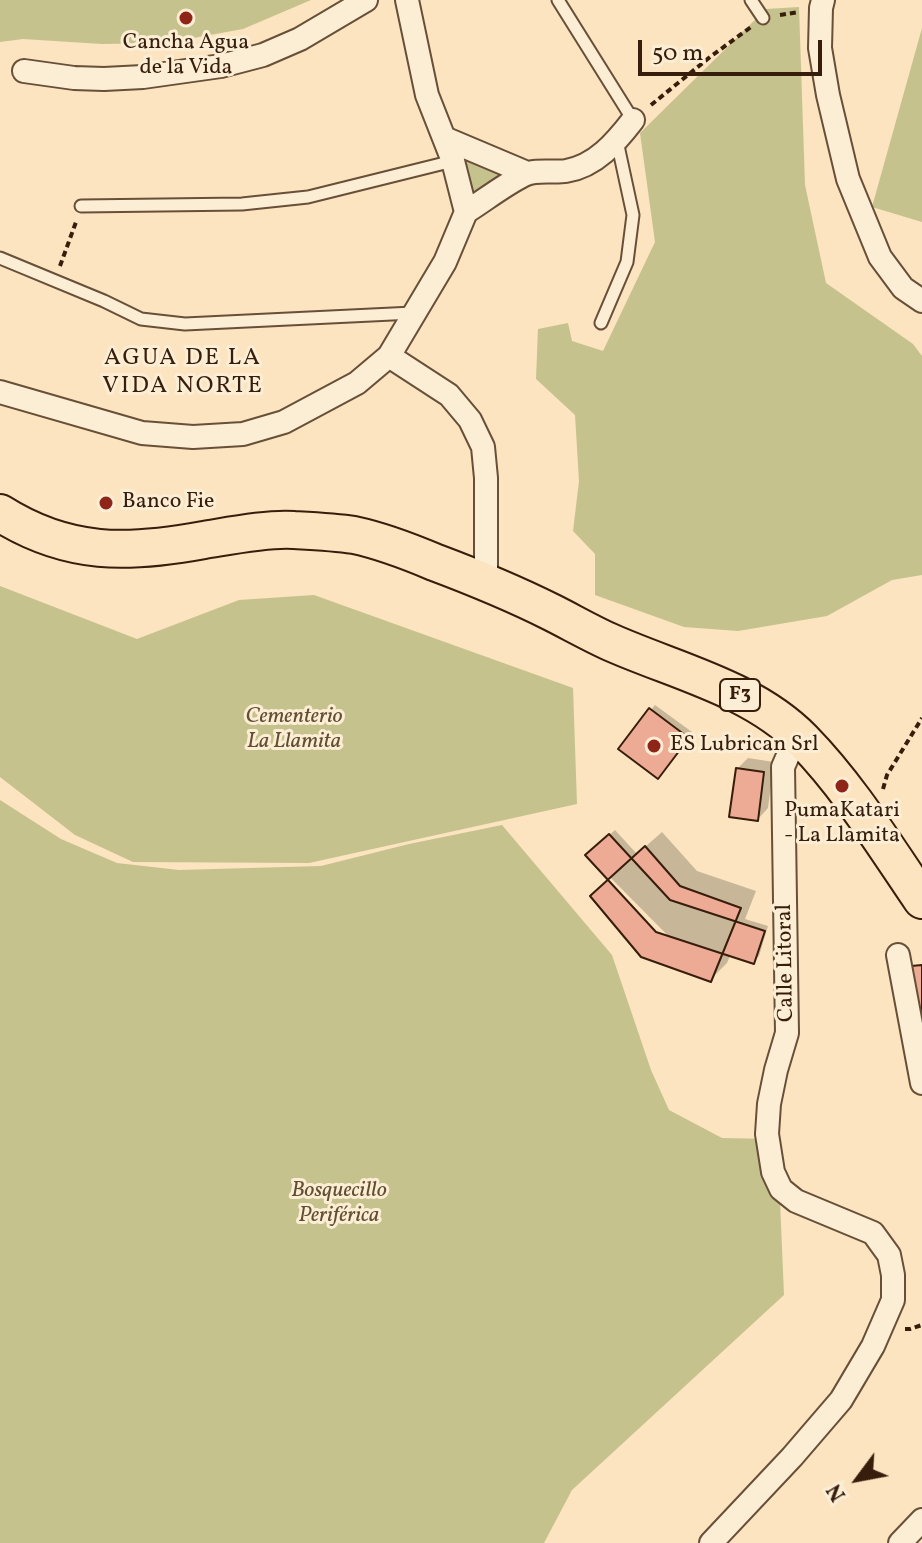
<!DOCTYPE html>
<html>
<head>
<meta charset="utf-8">
<style>
  body { margin:0 }
  #map { position:relative; width:922px; height:1543px; overflow:hidden; background:#fbe4bf; font-family:Vollkorn,serif }
  canvas { display:block }
  .north { position:absolute; left:818px; top:1439px; width:80px; height:80px; -webkit-text-stroke:6px #fcedd5; paint-order:stroke; rotate:238deg; font-size:22px; font-weight:700; line-height:32px; text-align:center; color:#371d0b }
  .north::after { content:''; display:block; margin:auto; width:28px; height:36px; background:#371d0b; clip-path:polygon(50% 0,100% 100%,50% 72%,0 100%) }
  .scale { position:absolute; left:638px; top:40px; width:184px; height:36px; box-sizing:border-box; border:4px solid #371d0b; border-top:0; padding-left:10px; font-size:24px; line-height:28px; white-space:nowrap; color:#371d0b; -webkit-text-stroke:6px #fcedd5; paint-order:stroke }
</style>
</head>
<body>
<div id="map">
<canvas width="922" height="1543"></canvas>
<div class="north">N</div>
<div class="scale">50 m</div>
</div>
<script>
const ctx = document.querySelector('canvas').getContext('2d');
ctx.lineJoin = 'round';
function paint(path, color) {
  ctx.fillStyle = color;
  ctx.fill(path, 'evenodd');
}
function strokePath(path, color, width, dash) {
  ctx.strokeStyle = color;
  ctx.lineWidth = width;
  ctx.lineCap = dash ? 'butt' : 'round';
  ctx.setLineDash(dash || []);
  ctx.stroke(path);
}
function write(font, color, halo, rows, align = 'center') {
  ctx.font = font + ' Vollkorn,serif';
  ctx.lineWidth = 6;
  ctx.setLineDash([]);
  ctx.textBaseline = 'middle';
  ctx.strokeStyle = halo;
  ctx.fillStyle = color;
  for (const [text, x, y, turn = 0] of rows) {
    ctx.save();
    ctx.translate(x, y);
    ctx.rotate((+turn || 0) * Math.PI / 180);
    ctx.textAlign = isNaN(turn) ? turn : align;
    if (halo) ctx.strokeText(text, 0, 0);
    ctx.fillText(text, 0, 0);
    ctx.restore();
  }
}
const green = new Path2D(`
  M0 0H311L243 29 166 43 102 44 23 39 0 42Z
  M799 7 805 185 826 283 913 344 922 356V575L892 580 827 616 738 631 684 627 595 595V554L573 531 579 481 575 415 536 379 538 329 568 323 572 341 603 351 655 242 640 133 766 9Z
  M922 28V222L872 207Z
  M466 160 505 173 472 195Z
  M0 586 137 639 239 600 314 595 573 688 577 804 309 863 133 862 75 835 0 777Z
  M0 800 61 839 117 863 179 870 321 866 409 844 502 825 612 955 651 1070 669 1110 722 1138 770 1139 780 1201 784 1295 572 1490 544 1543H0Z`);
const shadow = new Path2D(`
  M655 705 692 732 663 772 621 748Z
  M748 758 774 762 768 808 758 819 737 769Z
  M615 830 637 854 662 832 697 871 756 891 745 919 768 926 759 956 754 961 731 954 727 963 711 979 588 855Z`);
const building = new Path2D(`
  M649 708 689 738 658 779 618 749Z
  M736 768 764 772 758 821 729 817Z
  M609 834 670 900 765 931 754 964 656 932 585 855Z
  M645 846 680 886 741 908 711 982 641 957 590 896Z
  M922 965V1046L911 966Z`);
const path = new Path2D(`
  M780 15 799 12
  M651 105 710 57 751 27
  M60 266 76 222
  M883 789 887 775 922 718
  M905 1329H910L922 1325`);
const service = new Path2D(`
  M558 0 633 120
  M751 0 763 18
  M81 206 242 204 308 197 453 161
  M0 258 104 301 141 319 185 324 413 313
  M601 323 627 262 633 215 617 141`);
const minor = new Path2D(`
  M823 0 821 8 820 48 828 95 848 179 880 257 903 288 922 301
  M24 71 74 78 104 79 143 77 221 66 263 55 300 39 366 0
  M444 138 527 173
  M466 212C485 200 504 185 524 175 536 169 553 173 566 171 596 166 616 142 633 120
  M389 356 449 395 470 420 483 447 486 478V582
  M0 392 142 433 193 437 243 434 284 422 357 383 389 356 445 262 466 212 453 161 427 95 407 0
  M898 955 922 1083
  M711 1543 792 1457 841 1400 873 1346 893 1300V1275L889 1255 873 1233 796 1201 781 1189 773 1172 767 1134 769 1104 776 1070 787 1033 783 767 790 751 803 739
  M900 1543 922 1520`);
const trunk = new Path2D(`
  M0 513C68 556 128 554 204 540 229 536 269 528 294 530 313 531 335 532 354 535 382 541 408 551 434 562 474 577 513 593 551 612 571 622 590 633 610 642 675 671 752 688 803 740 849 787 885 846 922 900`);
const markers = [
  [186,18,8,"#8f2418"],
  [106,503,8,"#8f2418"],
  [654,746,8,"#8f2418"],
  [842,786,8,"#8f2418"]
];
const shields = [
  [740,695,40]
];
const shieldNames = [
  ["F3",740,695]
];
const poiNames = [
  ["Cancha Agua",186,44],
  ["de la Vida",186,69],
  ["Banco Fie",122,503,"left"],
  ["ES Lubrican Srl",670,746,"left"],
  ["PumaKatari",842,812],
  ["- La Llamita",842,837]
];
const parkNames = [
  ["Cementerio",294,718],
  ["La Llamita",294,743],
  ["Bosquecillo",339,1192],
  ["Periférica",339,1217]
];
const streetNames = [
  ["Calle Litoral",787,963,-91]
];
const neighbourhoodNames = [
  ["AGUA DE LA",183,360],
  ["VIDA NORTE",183,388]
];
paint(green, '#c6c28d');
paint(shadow, '#0003');
paint(building, '#edaa94');
strokePath(building, '#371d0b', 2);
strokePath(service, '#684f38', 15);
strokePath(minor, '#684f38', 26);
strokePath(trunk, '#371d0b', 40);
strokePath(path, '#371d0b', 4, [6, 4]);
strokePath(service, '#fcedd5', 11);
strokePath(minor, '#fcedd5', 22);
strokePath(trunk, '#fbe4bf', 36);
for (const [x, y, r, color] of markers) {
  const dot = new Path2D();
  dot.arc(x, y, r, 0, 2 * Math.PI);
  ctx.fillStyle = color;
  ctx.fill(dot);
  strokePath(dot, '#fcedd5', 3);
}
for (const [x, y, w] of shields) {
  const box = new Path2D();
  box.roundRect(x - w / 2, y - 16, w, 32, 6);
  ctx.fillStyle = '#fcedd5';
  ctx.fill(box);
  strokePath(box, '#371d0b', 2);
}
write('bold 20px', '#371d0b', null, shieldNames);
write('22px', '#371d0b', '#fcedd5', poiNames);
write('italic 22px', '#624f32', '#fcedd5', parkNames);
write('22px', '#371d0b', '#fcedd5', streetNames);
ctx.letterSpacing = '2px';
write('24px', '#371d0b', '#fcedd5', neighbourhoodNames);
ctx.letterSpacing = '0px';
</script>
</body>
</html>
